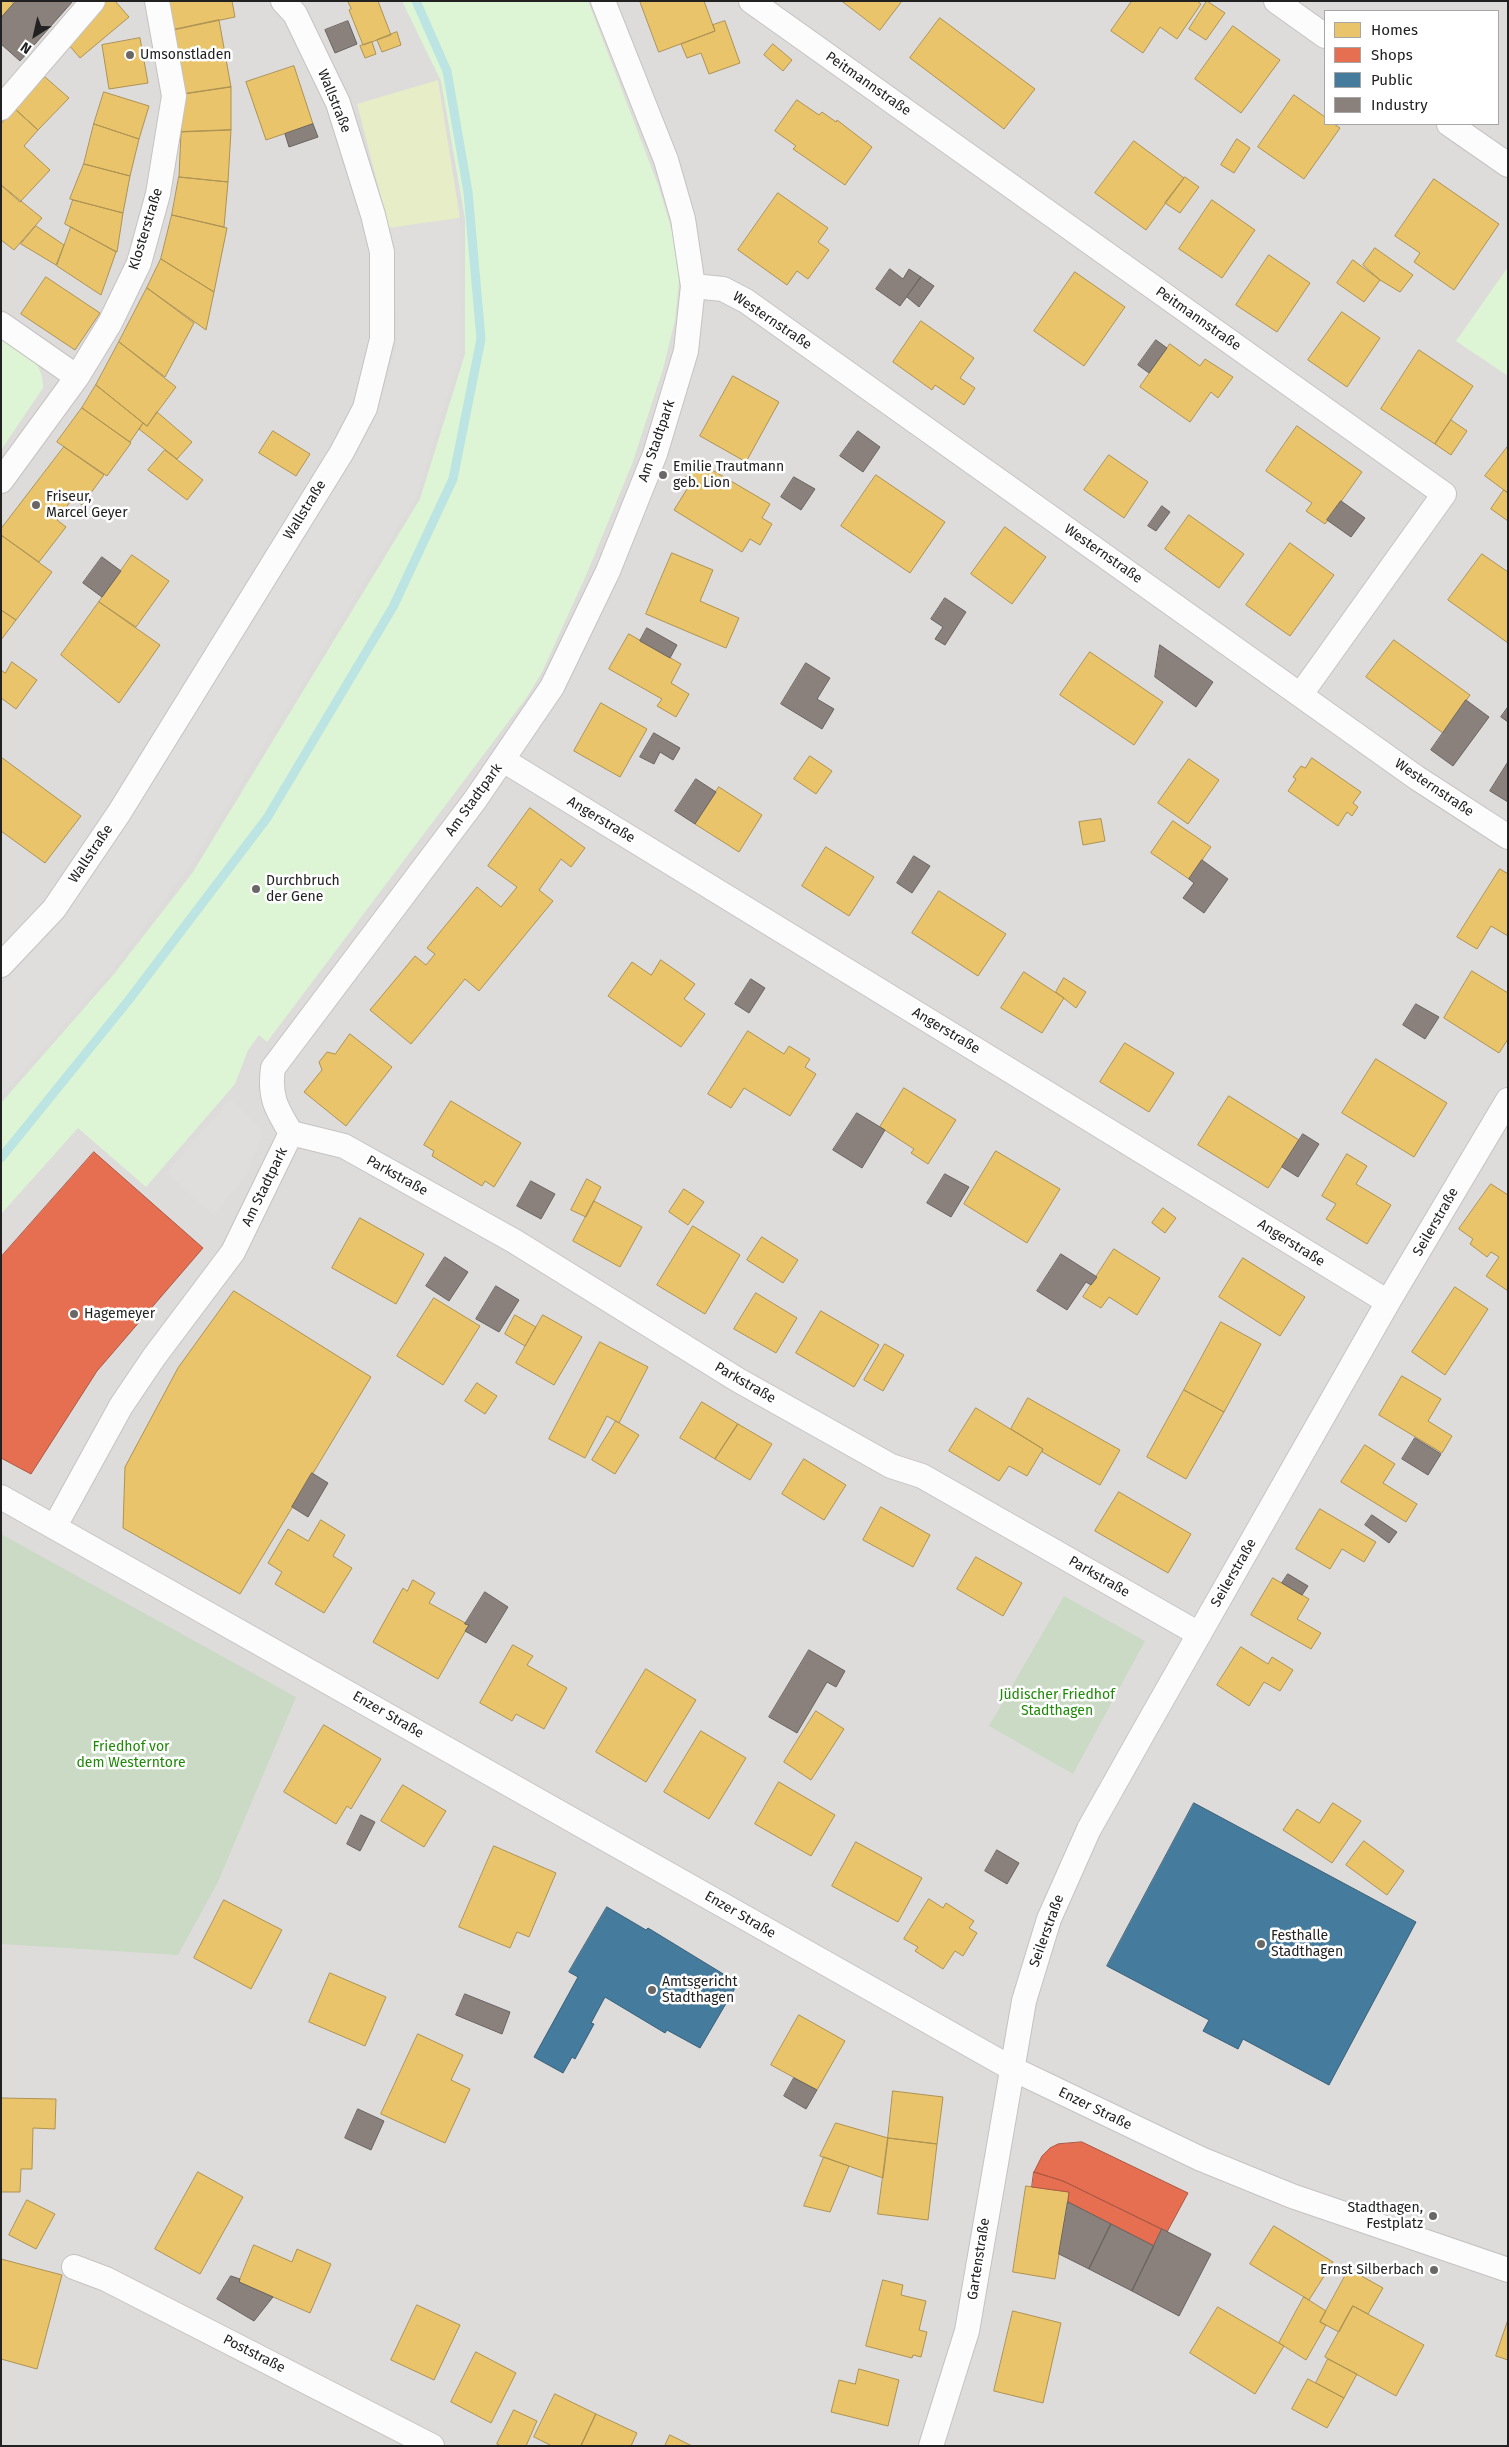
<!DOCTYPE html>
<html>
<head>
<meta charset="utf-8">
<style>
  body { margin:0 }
  #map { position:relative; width:1509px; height:2447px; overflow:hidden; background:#efecea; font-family:"Fira Sans",sans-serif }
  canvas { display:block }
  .frame { position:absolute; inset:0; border:2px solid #212121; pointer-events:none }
  .legend { position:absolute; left:1324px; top:10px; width:175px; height:115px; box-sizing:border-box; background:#fff; border:1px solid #a6a6a6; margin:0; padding:6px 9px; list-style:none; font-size:15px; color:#212121 }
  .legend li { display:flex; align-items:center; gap:10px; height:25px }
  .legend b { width:25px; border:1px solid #a6a6a6 }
  .north { position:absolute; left:10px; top:10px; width:50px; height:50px; -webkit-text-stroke:4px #fff; paint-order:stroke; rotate:215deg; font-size:14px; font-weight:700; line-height:20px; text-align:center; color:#212121 }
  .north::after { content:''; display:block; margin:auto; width:18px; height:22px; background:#212121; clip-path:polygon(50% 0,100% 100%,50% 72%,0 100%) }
</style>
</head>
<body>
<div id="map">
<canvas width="1509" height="2447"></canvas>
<div class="frame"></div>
<ul class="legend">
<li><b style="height:14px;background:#e9c46a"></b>Homes</li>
<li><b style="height:14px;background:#e76f51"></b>Shops</li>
<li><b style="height:14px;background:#457b9d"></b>Public</li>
<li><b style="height:14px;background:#8a817c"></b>Industry</li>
</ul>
<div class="north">N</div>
</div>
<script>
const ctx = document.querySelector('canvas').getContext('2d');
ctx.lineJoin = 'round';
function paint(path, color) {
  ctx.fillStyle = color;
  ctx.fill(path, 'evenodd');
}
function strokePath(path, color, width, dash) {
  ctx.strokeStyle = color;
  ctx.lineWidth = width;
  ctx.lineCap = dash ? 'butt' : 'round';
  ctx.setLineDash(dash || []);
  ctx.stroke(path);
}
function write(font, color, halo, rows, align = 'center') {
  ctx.font = font + ' "Fira Sans",sans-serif';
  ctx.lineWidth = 5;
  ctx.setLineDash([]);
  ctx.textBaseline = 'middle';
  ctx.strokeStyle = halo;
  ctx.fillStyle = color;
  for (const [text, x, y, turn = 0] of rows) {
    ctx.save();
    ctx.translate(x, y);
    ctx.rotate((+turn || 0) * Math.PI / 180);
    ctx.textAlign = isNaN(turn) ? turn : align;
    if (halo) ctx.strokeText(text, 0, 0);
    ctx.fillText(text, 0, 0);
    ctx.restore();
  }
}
const residential = new Path2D(`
  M1 1H1508V2446H1ZM1325 11H1498V124H1325Z`);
const grass = new Path2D(`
  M438 80 460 218 389 228 357 104Z`);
const cemetery = new Path2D(`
  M1 1534 296 1697 218 1882 178 1955 1 1944Z
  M1064 1596 1145 1641 1073 1774 989 1726Z`);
const park = new Path2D(`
  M402 1H588L658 185 672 231 679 280 675 320 663 369 632 464 587 573 542 672 527 697 267 1042 259 1035 248 1050 235 1084 146 1187 78 1128 1 1214V1103L114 974 193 872 420 499 465 354V219L441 81Z
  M1508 267V376L1456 341Z
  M1 337C23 352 43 358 43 388L1 450Z`);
const parking = new Path2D(`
  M460 218 461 353 417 496 194 860 113 969 1 1097V986L62 920 129 820 353 459 376 415 397 345 394 252 389 228Z
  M230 1099 263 1131 246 1176 213 1215 166 1173Z`);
const homes = new Path2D(`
  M1 1H11L14 4 1 18Z
  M107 1H115L129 17 80 58 63 38Z
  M168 1H232L235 17 173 30Z
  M348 1H378L391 35 363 45 349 10 351 9Z
  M640 1H704L715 31 659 52Z
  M842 1H902L880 30Z
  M1132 1H1197L1201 4 1177 39 1160 27 1143 53 1111 31Z
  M1207 1 1225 13 1206 40 1189 29Z
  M940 18 1035 89 1004 129 910 58Z
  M219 20 231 87 184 94 173 30Z
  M725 21 740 63 709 74 701 53 687 58 681 44 715 31 713 25Z
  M1233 26 1280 60 1241 113 1195 79Z
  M397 32 401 45 382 52 377 40Z
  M140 38 148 83 109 89 102 45Z
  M372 42 376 54 365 58 360 46Z
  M773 44 792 60 783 71 764 55Z
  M294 66 313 124 266 140 246 82Z
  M45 77 69 98 38 130 15 109Z
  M231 87V130L181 132 184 94Z
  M104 92 149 106 139 139 94 124Z
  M1294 95 1325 117V124H1334L1340 128 1304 179 1258 147Z
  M797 100 819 115 822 112 836 122 837 120 872 147 845 185 793 149 796 146 775 131Z
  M15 109 38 130 24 146 50 170 20 202 1 185V124Z
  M94 124 139 139 130 176 84 164Z
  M231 130 228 182 179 177 181 132Z
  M1237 139 1250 148 1234 173 1221 165Z
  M1134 141 1184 178 1146 230 1095 193Z
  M84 164 130 176 123 213 70 199Z
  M179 177 228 182 224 227 172 215Z
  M1185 177 1199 187 1180 213 1165 203Z
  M1434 179 1499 224 1454 290 1414 262 1420 253 1395 236Z
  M1 185 42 218 14 250 1 240Z
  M778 193 828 228 818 242 829 250 808 279 797 271 787 285 738 250Z
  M73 200 123 213 117 252 65 224Z
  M1212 200 1255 230 1222 278 1179 249Z
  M172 215 227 228 214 292 161 259Z
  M36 226 64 245 56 265 21 244Z
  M71 227 116 252 101 295 57 266Z
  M1375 248 1413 275 1400 292 1380 280 1363 265Z
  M1269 255 1310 283 1277 332 1236 305Z
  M161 259 214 292 206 330 147 288Z
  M1353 260 1380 280 1364 302 1337 283Z
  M1075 272 1125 307 1084 366 1034 331Z
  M46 277 100 313 75 350 21 314Z
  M147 288 194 323 165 377 119 342Z
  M1342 312 1380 338 1347 387 1308 360Z
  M921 321 974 358 960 378 975 388 964 405 935 385 932 390 893 362Z
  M119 342 176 387 147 426 96 385Z
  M1170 344 1200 366 1205 359 1233 377 1218 398 1211 392 1190 422 1140 387Z
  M1419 350 1473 386 1435 444 1381 409Z
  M733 376 779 402 746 462 700 436Z
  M96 385 143 423 130 442 82 408Z
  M82 408 131 443 107 476 57 442Z
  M157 412 192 442 177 459 139 429 143 423 147 426Z
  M1451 420 1467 431 1451 455 1435 444Z
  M1297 426 1362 472 1325 524 1306 511 1312 503 1266 471Z
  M273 431 310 454 296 476 259 453Z
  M1508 446V493L1485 476Z
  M64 447 104 475 82 505 73 498 57 520 66 527 39 562 1 535V529Z
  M165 450 203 480 187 500 148 470Z
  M1109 455 1148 482 1124 518 1084 490Z
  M702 464 770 504 762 518 772 524 760 545 750 539 742 552 674 510 687 489 683 484 685 477 691 472 696 473Z
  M876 475 945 522 910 573 841 526Z
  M1504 490 1508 493V521L1491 509Z
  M1189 515 1244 554 1219 588 1165 549Z
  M1005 527 1046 557 1012 604 971 574Z
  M1 535 52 572 16 620 1 610Z
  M1290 543 1334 575 1290 636 1246 605Z
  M672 553 713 570 700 601 739 618 726 648 646 614Z
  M1482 554 1508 572V643L1448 600Z
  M132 555 169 581 136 627 99 602Z
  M99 602 160 645 119 703 61 655Z
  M1 610 16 620 1 640Z
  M629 634 681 664 671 683 689 694 676 717 657 706 662 699 609 669Z
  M1394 640 1470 695 1443 733 1366 677Z
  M1090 652 1163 702 1134 745 1060 695Z
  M12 662 37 680 16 709 1 698V670L5 673Z
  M601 703 647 729 620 777 574 751Z
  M810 756 832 771 816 794 794 779Z
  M1 757 81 816 45 863 1 831Z
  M1312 758 1361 792 1353 803 1358 807 1352 816 1347 812 1338 826 1288 791 1296 779 1293 777 1301 766 1305 768Z
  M1189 759 1219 780 1188 824 1158 803Z
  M719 787 762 815 739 852 695 824Z
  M530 808 585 848 571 867 561 859 539 890 553 901 479 991 465 979 411 1044 370 1010 415 956 426 965 435 954 427 948 477 887 501 907 517 887 488 866Z
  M1101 819 1105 841 1083 845 1079 822Z
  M1173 821 1211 847 1189 879 1151 853Z
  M826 847 874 877 849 916 802 886Z
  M1500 869 1508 874V936L1491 926 1477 949 1457 937Z
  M939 891 1006 934 978 976 912 933Z
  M661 960 695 984 684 999 705 1014 681 1047 608 996 632 962 651 975Z
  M1472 971 1508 993V1039L1499 1053 1444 1018Z
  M1024 972 1064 998 1042 1033 1001 1008Z
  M1064 978 1086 992 1076 1008 1056 992Z
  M748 1031 784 1054 789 1046 810 1059 805 1067 816 1074 790 1116 744 1088 731 1108 708 1094Z
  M350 1034 392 1067 346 1126 304 1092 322 1070 319 1062 327 1052 335 1054Z
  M1125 1043 1174 1073 1149 1112 1100 1082Z
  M1376 1059 1447 1103 1414 1157 1342 1113Z
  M904 1088 956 1120 928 1164 911 1153 914 1149 880 1127Z
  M1229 1096 1299 1140 1268 1188 1198 1145Z
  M451 1101 521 1143 494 1187 485 1181 482 1186 432 1156 434 1151 424 1145Z
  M996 1151 1060 1189 1027 1243 964 1204Z
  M1347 1154 1367 1166 1356 1184 1391 1205 1367 1244 1326 1219 1336 1204 1322 1196Z
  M587 1179 601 1187 586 1217 571 1210Z
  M1491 1184 1508 1195V1291L1486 1276 1499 1257 1491 1252 1487 1257 1470 1244 1473 1239 1459 1229Z
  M684 1189 704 1202 688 1225 669 1212Z
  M594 1201 642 1227 620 1267 573 1241Z
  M1163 1208 1176 1218 1165 1233 1152 1223Z
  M360 1218 424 1254 396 1304 332 1268Z
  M693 1226 740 1255 705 1314 657 1285Z
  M762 1237 798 1260 783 1283 747 1260Z
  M1114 1249 1160 1278 1137 1315 1109 1297 1101 1308 1083 1297Z
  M1243 1258 1305 1297 1280 1336 1219 1297Z
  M1455 1287 1488 1309 1445 1375 1412 1352Z
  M234 1291 371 1377 240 1594 123 1528 125 1467 178 1368Z
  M756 1293 797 1318 776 1353 734 1329Z
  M434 1298 480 1326 443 1385 397 1356Z
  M821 1311 879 1345 854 1387 796 1353Z
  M515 1315 536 1327 525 1346 505 1334Z
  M543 1315 582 1337 554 1385 516 1363Z
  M1221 1322 1261 1344 1224 1412 1184 1390Z
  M600 1342 648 1367 619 1423 607 1416 585 1458 549 1439Z
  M885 1344 904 1355 883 1391 864 1380Z
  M1402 1376 1441 1399 1428 1421 1452 1436 1442 1453 1379 1415Z
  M477 1383 497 1396 485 1414 465 1401Z
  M1184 1390 1224 1412 1186 1479 1147 1457Z
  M1028 1398 1120 1450 1100 1485 1042 1452 1043 1449 1011 1429Z
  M702 1402 738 1424 715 1459 680 1438Z
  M976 1408 1043 1449 1027 1476 1009 1466 999 1481 949 1451Z
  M616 1421 639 1435 615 1474 592 1460Z
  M738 1424 772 1444 750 1480 715 1459Z
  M1365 1445 1395 1464 1383 1483 1417 1504 1406 1522 1341 1482Z
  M804 1459 846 1485 824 1520 782 1494Z
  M1119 1492 1191 1534 1168 1573 1095 1531Z
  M881 1507 930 1535 913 1567 863 1540Z
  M1320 1509 1376 1542 1364 1562 1342 1549 1330 1569 1296 1549Z
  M321 1520 345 1535 333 1556 352 1568 324 1613 275 1584 282 1572 268 1563 288 1529 308 1541Z
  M976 1557 1022 1583 1003 1616 957 1589Z
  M1273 1578 1309 1599 1297 1619 1321 1633 1311 1649 1251 1615Z
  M413 1580 435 1593 429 1603 469 1625 438 1679 373 1642 403 1588 407 1591Z
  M513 1645 533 1656 527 1665 567 1688 544 1729 516 1714 512 1721 480 1703Z
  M1241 1647 1268 1664 1272 1657 1293 1670 1280 1691 1264 1682 1249 1706 1217 1685Z
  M646 1669 696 1700 646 1782 596 1752Z
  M816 1711 844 1729 811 1780 784 1762Z
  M324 1725 381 1759 351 1809 347 1806 336 1824 284 1792Z
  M701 1731 746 1758 709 1819 664 1792Z
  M779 1782 835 1815 811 1856 755 1824Z
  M403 1785 446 1811 424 1847 381 1821Z
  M1333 1803 1361 1821 1332 1863 1283 1830 1297 1809 1319 1823Z
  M1364 1841 1404 1871 1387 1895 1346 1865Z
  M856 1842 922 1878 898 1922 832 1886Z
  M494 1846 556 1873 529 1937 517 1932 510 1948 459 1927Z
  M929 1899 943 1908 946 1903 974 1921 969 1928 977 1933 963 1956 955 1951 943 1969 915 1951 918 1947 904 1939Z
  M224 1900 282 1930 251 1989 194 1958Z
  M330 1973 386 1997 365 2046 309 2022Z
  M799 2015 845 2041 817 2090 771 2065Z
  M418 2034 463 2055 451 2080 470 2089 445 2143 381 2114Z
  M893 2091 943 2097 937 2144 888 2138Z
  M1 2098 56 2099 55 2129 33 2128 32 2169H21L20 2192H1Z
  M836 2123 888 2138 883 2178 820 2156Z
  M888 2138 937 2144 928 2220 878 2214Z
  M824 2157 849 2166 830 2212 804 2206Z
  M198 2172 243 2197 200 2274 155 2249Z
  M1026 2186 1069 2192 1055 2279 1013 2272Z
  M27 2200 55 2214 36 2249 9 2235Z
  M1274 2226 1333 2262 1309 2300 1250 2264Z
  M254 2245 292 2262 297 2249 331 2264 310 2313 239 2282Z
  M1 2259 62 2275 37 2369 1 2359Z
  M1349 2269 1383 2288 1368 2314 1353 2306 1339 2332 1320 2322Z
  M883 2280 903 2285 901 2295 926 2301 919 2330 927 2332 921 2357 913 2355 912 2358 866 2346Z
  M1304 2297 1326 2311 1320 2322 1326 2325 1306 2360 1279 2343Z
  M417 2305 460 2325 434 2380 391 2360Z
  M1353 2306 1424 2345 1396 2396 1325 2357Z
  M1218 2307 1284 2346 1255 2394 1190 2353Z
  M1013 2311 1061 2323 1043 2403 994 2391Z
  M1508 2320V2360L1496 2356Z
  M476 2352 516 2373 491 2423 451 2402Z
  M1328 2359 1357 2374 1344 2398 1316 2383Z
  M859 2369 899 2380 888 2426 831 2412 839 2380 855 2384Z
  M1308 2379 1344 2398 1327 2428 1292 2409Z
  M555 2394 596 2414 581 2446H552L534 2437Z
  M514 2410 537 2421 526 2446H501L497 2444Z
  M596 2414 637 2433 631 2446H581Z
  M670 2435 692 2446H665Z`);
const shops = new Path2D(`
  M94 1152 203 1248 97 1371 31 1474 1 1458V1257Z
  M1082 2142 1188 2193 1167 2232 1063 2181 1034 2172 1042 2156 1050 2148 1058 2144Z
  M1034 2172 1063 2181 1162 2229 1154 2246 1068 2202 1069 2192 1032 2187Z`);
const public = new Path2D(`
  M1194 1803 1416 1922 1329 2085 1243 2039 1238 2049 1203 2031 1209 2020 1107 1966Z
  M607 1907 646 1930 648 1928 738 1983 700 2048 667 2030 665 2033 605 1997 591 2023 594 2024 575 2059 572 2057 563 2073 534 2057 578 1977 569 1972Z`);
const industry = new Path2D(`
  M16 1H73L20 61 1 44V18Z
  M348 21 357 44 335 53 325 30Z
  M313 124 318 137 289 147 285 134Z
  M890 269 903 279 909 269 921 277 900 306 876 289Z
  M921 277 934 286 919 307 907 297Z
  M1156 340 1167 348 1149 373 1138 365Z
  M858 431 880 447 863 472 840 456Z
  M794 477 815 489 801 510 781 497Z
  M1341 501 1365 518 1351 537 1327 520Z
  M1162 506 1170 512 1156 531 1148 526Z
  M102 557 121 571 102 597 83 583Z
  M945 598 966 612 945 645 935 639 943 627 931 619Z
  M647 628 677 645 670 658 640 641Z
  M1160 645 1213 682 1196 707 1155 677Z
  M806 663 830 678 817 699 834 709 822 729 781 704Z
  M1466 700 1489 717 1453 766 1431 750Z
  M1508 707V722L1501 717Z
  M654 733 680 748 673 760 660 752 654 764 640 757Z
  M1508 762V802L1490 791Z
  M696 779 716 792 695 824 675 811Z
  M914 856 930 866 912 893 897 883Z
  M1202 860 1228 879 1204 913 1183 898 1194 883 1189 879Z
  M751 979 765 988 749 1013 735 1004Z
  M1416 1004 1439 1017 1425 1039 1403 1025Z
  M857 1113 885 1130 862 1168 833 1150Z
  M1303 1134 1319 1144 1298 1177 1282 1167Z
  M945 1174 969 1187 951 1217 927 1203Z
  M531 1181 555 1194 541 1219 517 1206Z
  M1061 1254 1097 1277 1091 1285 1086 1282 1067 1310 1037 1291Z
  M445 1257 468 1272 449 1301 426 1286Z
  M496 1286 519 1300 499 1332 476 1319Z
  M1415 1438 1441 1454 1428 1475 1402 1459Z
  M312 1473 328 1483 308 1517 292 1507Z
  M1372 1515 1397 1532 1389 1543 1365 1525Z
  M1288 1574 1308 1586 1302 1595 1282 1583Z
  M485 1592 508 1607 486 1643 465 1631 469 1625 465 1624Z
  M809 1650 845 1671 836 1687 827 1682 797 1733 769 1717Z
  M361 1815 375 1822 360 1851 347 1844Z
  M997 1850 1019 1863 1007 1884 985 1871Z
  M465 1994 510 2012 502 2034 456 2015Z
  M794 2078 817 2090 806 2109 784 2096Z
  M358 2109 384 2121 371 2150 345 2138Z
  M1068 2202 1111 2224 1089 2269 1059 2254Z
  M1111 2224 1154 2246 1132 2291 1089 2269Z
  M1162 2229 1211 2254 1179 2316 1132 2291Z
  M231 2276 240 2279 239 2282 273 2297 254 2321 217 2299Z`);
const stream = new Path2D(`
  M1 1158 128 1001 267 818 393 607 453 479 481 339 468 192 447 71 416 1`);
const street = new Path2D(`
  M751 1 1444 494 1301 694
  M1276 1 1325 36
  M1 108 93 1
  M1449 124 1508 165
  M693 286 723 289 746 301 1417 778 1508 837
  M1 324 77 377
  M1 481 77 377 110 323 139 263 158 194 174 96 157 1
  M503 760 1388 1302
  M1 965 54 909 119 813 342 452 365 408 382 339V252L373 215 338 103 295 14 283 1
  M291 1133 344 1146 514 1241 738 1380 891 1466 922 1476 1199 1634
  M1 1497 1011 2068 1201 2159 1292 2196 1508 2270
  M55 1526 121 1406 154 1357 233 1252 291 1133C276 1108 269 1097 273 1068L475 800 552 687 608 571 655 454 686 351 693 286 683 219 666 160 603 1
  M74 2267 106 2279 432 2446
  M931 2446 967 2331 1024 2001 1049 1919 1089 1829 1148 1724 1388 1302 1508 1100`);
const markers = [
  [130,55,5,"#696867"],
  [663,475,5,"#696867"],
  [36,505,5,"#696867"],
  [256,889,5,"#696867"],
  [74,1314,5,"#696867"],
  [1261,1944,5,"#696867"],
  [652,1990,5,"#696867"],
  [1433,2216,5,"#696867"],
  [1434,2270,5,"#696867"]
];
const poiNames = [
  ["Umsonstladen",140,55],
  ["Emilie Trautmann",673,467],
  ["geb. Lion",673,483],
  ["Friseur,",46,497],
  ["Marcel Geyer",46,513],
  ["Durchbruch",266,881],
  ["der Gene",266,897],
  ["Hagemeyer",84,1314],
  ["Festhalle",1271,1936],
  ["Stadthagen",1271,1952],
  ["Amtsgericht",662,1982],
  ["Stadthagen",662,1998],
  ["Stadthagen,",1423,2208,"right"],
  ["Festplatz",1423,2224,"right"],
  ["Ernst Silberbach",1424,2270,"right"]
];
const streetNames = [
  ["Peitmannstraße",868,84,35],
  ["Wallstraße",334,101,68],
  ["Klosterstraße",146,229,-73],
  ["Peitmannstraße",1198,319,35],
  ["Westernstraße",772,321,34],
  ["Am Stadtpark",657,441,-71],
  ["Wallstraße",305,510,-58],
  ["Westernstraße",1103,554,35],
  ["Westernstraße",1434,788,34],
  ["Am Stadtpark",474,800,-54],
  ["Angerstraße",601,820,31],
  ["Wallstraße",91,854,-56],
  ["Angerstraße",946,1031,31],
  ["Parkstraße",397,1176,29],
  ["Am Stadtpark",265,1187,-64],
  ["Seilerstraße",1436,1222,-60],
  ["Angerstraße",1291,1243,32],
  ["Parkstraße",745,1383,30],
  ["Seilerstraße",1234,1573,-60],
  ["Parkstraße",1099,1577,30],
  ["Enzer Straße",388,1715,30],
  ["Enzer Straße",740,1915,30],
  ["Seilerstraße",1047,1931,-70],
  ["Enzer Straße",1095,2109,26],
  ["Gartenstraße",979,2259,-81],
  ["Poststraße",254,2354,27]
];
const parkNames = [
  ["Jüdischer Friedhof",1057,1695],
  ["Stadthagen",1057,1711],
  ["Friedhof vor",131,1747],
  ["dem Westerntore",131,1763]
];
paint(residential, '#dedcdb');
paint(grass, '#e6edc7');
paint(cemetery, '#cadac5');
paint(park, '#ddf5d5');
paint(parking, '#dfdedd');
paint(homes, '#e9c46a');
strokePath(homes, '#ad9354', 1);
paint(shops, '#e76f51');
strokePath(shops, '#ac5843', 1);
paint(public, '#457b9d');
strokePath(public, '#3a6078', 1);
paint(industry, '#8a817c');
strokePath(industry, '#6a6461', 1);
strokePath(stream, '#bce4e2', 9);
strokePath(street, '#c5c3c2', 26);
strokePath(street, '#fdfcfc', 24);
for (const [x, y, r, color] of markers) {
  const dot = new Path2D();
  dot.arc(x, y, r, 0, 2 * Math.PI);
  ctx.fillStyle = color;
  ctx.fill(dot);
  strokePath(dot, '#fff', 2);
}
write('14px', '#212121', '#fff', poiNames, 'left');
write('14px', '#212121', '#fff', streetNames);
write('14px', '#1d8905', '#fff', parkNames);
</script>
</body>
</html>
